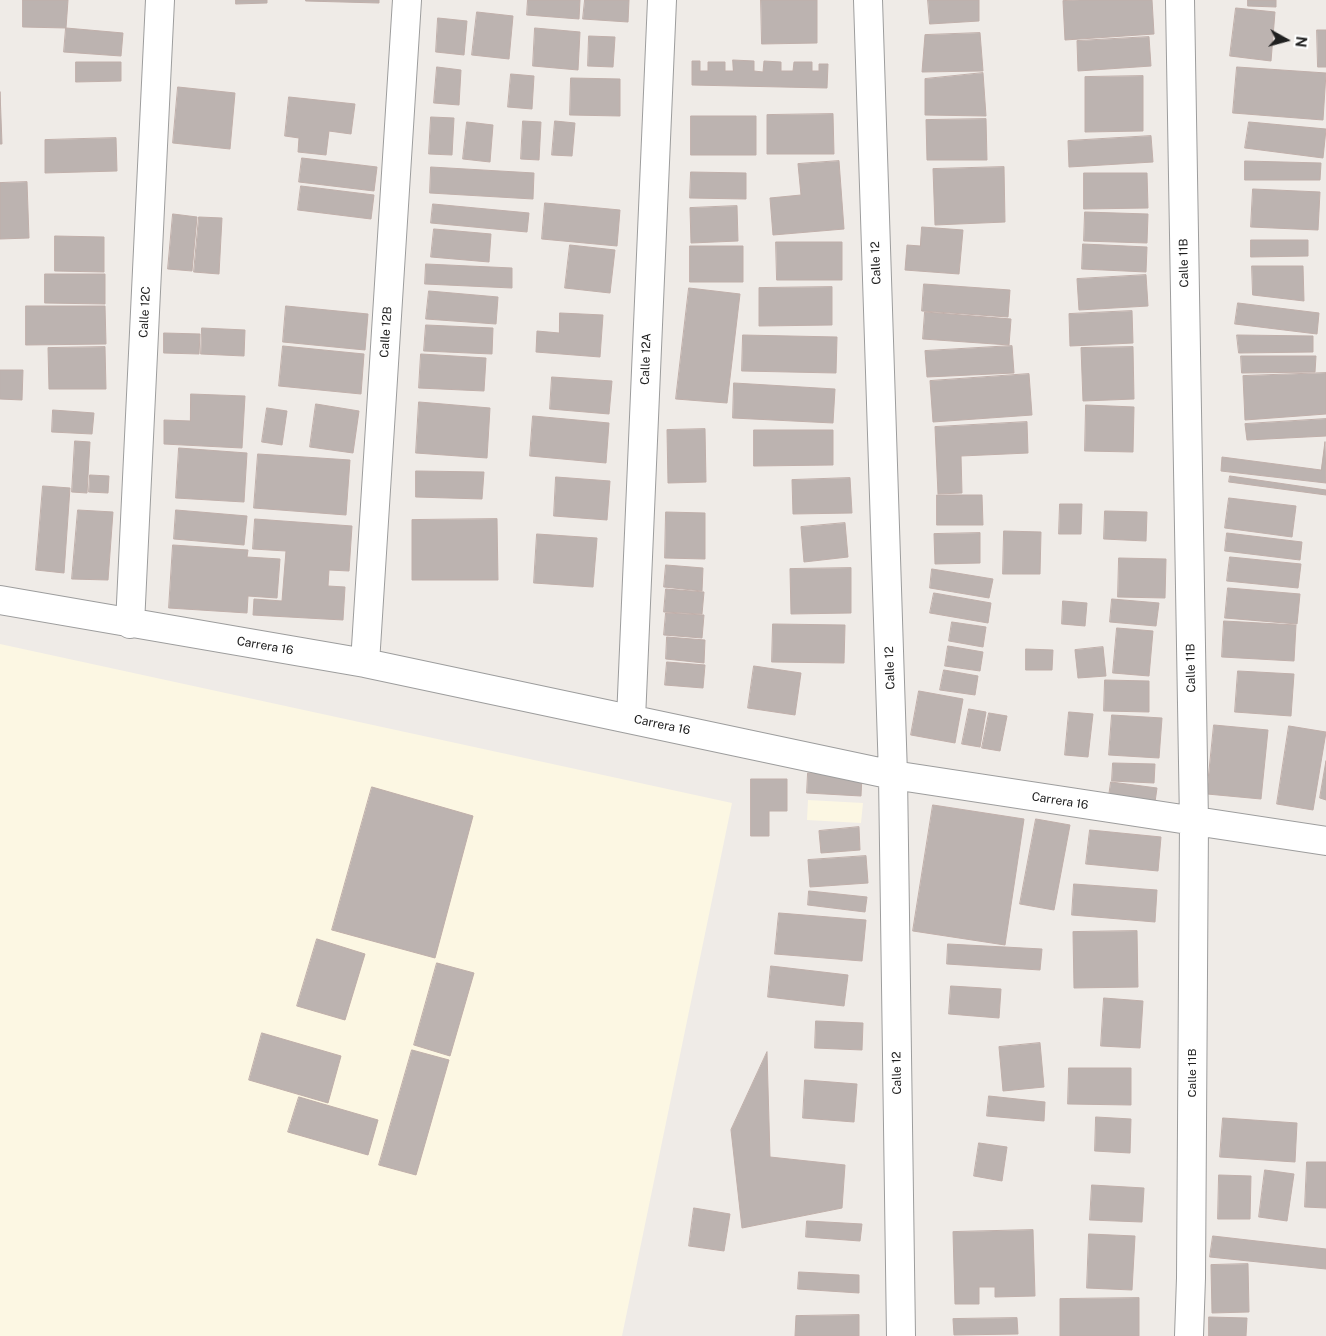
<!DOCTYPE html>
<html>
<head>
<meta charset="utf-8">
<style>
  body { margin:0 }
  #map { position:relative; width:1326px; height:1336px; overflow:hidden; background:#efebe7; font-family:"Public Sans",sans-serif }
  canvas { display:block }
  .north { position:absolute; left:1261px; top:15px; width:50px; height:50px; -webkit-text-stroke:4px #fff; paint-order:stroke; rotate:97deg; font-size:14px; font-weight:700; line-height:20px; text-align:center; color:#202020 }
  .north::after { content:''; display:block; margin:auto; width:18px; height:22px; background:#202020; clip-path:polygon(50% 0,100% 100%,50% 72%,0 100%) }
</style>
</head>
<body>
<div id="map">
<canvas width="1326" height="1336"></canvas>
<div class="north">N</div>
</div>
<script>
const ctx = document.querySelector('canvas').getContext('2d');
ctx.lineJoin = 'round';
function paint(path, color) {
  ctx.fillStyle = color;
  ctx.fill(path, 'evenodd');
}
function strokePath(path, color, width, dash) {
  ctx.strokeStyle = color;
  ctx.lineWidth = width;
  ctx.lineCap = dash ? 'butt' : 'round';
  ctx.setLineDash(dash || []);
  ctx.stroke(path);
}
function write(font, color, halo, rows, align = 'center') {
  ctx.font = font + ' "Public Sans",sans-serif';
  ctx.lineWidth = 4.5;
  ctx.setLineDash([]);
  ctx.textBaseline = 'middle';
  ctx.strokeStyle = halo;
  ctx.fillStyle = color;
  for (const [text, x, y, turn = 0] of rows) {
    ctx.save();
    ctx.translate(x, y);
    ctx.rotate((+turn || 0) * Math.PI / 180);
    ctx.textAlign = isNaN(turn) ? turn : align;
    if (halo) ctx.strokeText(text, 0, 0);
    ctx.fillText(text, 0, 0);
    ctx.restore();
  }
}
const education = new Path2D(`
  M0 644 732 803 622 1336H0Z
  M808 800 863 803 861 823 807 820Z`);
const building = new Path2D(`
  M23 0H68L66 28 23 27Z
  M236 0H267V3L236 4Z
  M306 0H379V3L306 1Z
  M528 0H580L579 19 527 15Z
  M585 0H629L628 22 583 19Z
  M761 0H817V43L762 44Z
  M928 0H979V21L930 24Z
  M1079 0H1152L1154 34 1065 40 1063 1Z
  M1248 0H1276V7L1248 6Z
  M1236 8 1275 12 1271 61 1230 56Z
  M477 12 513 16 509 59 472 55Z
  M438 18 467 21 464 55 436 52Z
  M66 28 123 33 121 56 64 52Z
  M535 28 580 32 578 70 533 66Z
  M1317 30H1326V67H1318Z
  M980 33 983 71 922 72 925 35Z
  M589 36 615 37 613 67 588 66Z
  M1149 37 1151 66 1078 71 1077 41Z
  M733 60 754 61V71L763 72 764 61 781 62V71H793L794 62H812V71H819V64H828L827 88 692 85V61H700V71H708V62H725V71H733Z
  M76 62H121V81L76 82Z
  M437 67 461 70 459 105 434 103Z
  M1237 67 1326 73 1323 120 1233 113Z
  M983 73 986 116 925 115V79Z
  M511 74 534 76 532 109 508 107Z
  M1143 76V131L1085 132V77Z
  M571 78 620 79V116L570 115Z
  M178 87 235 93 230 149 173 143Z
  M0 92 2 144H0Z
  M289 97 355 104 351 134 329 131 326 155 298 152 299 138 285 136Z
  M833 114 834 154H767V115Z
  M691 116H756V155H691Z
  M431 117 454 118 452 155 429 154Z
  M986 119 987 160H927L926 120Z
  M523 121 541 122 539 160 521 159Z
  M555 121 575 123 572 156 552 155Z
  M467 122 493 125 490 162 463 159Z
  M1249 122 1326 129 1323 158 1245 148Z
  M1151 136 1153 162 1069 167 1068 141Z
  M116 138 117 171 45 173V140Z
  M302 158 377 167 374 191 299 182Z
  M839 161 844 229 773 235 770 198 801 195 798 164Z
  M1245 161 1321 163 1320 180H1245Z
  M431 167 534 173 533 199 430 193Z
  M1004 167 1005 222 935 225 933 169Z
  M691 172 746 173V199L690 198Z
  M1084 173H1147L1148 208 1084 209Z
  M27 182 29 238 0 239V183Z
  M301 186 374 195 371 219 298 210Z
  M1253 189 1320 192 1318 230 1251 227Z
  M545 203 620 210 617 246 542 239Z
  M433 204 529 213 527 232 431 223Z
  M737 206 738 241 691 243 690 208Z
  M1085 212 1148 214 1147 243 1084 241Z
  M173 214 197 217 192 271 168 269Z
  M199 217 222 218 219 274 194 272Z
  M922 227 963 230 959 274 905 270 907 245 920 246Z
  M434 229 491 234 489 262 431 257Z
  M55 236 104 237V272L55 271Z
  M1251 240H1308V256L1251 257Z
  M776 242H842V280H777Z
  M1083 244 1147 247 1146 272 1082 269Z
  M570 245 615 250 610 293 565 288Z
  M690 246H743V282H690Z
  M426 264 512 268V288L425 284Z
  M1252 266H1303L1304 301 1253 295Z
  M45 274H105V304L45 303Z
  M1146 275 1148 306 1079 310 1077 279Z
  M924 284 1010 290 1008 317 922 311Z
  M832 287V325L759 326V288Z
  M689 288 740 294 727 403 676 399Z
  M429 291 498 297 496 324 426 319Z
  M1238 303 1319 313 1317 334 1235 324Z
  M26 306H105L106 344 26 345Z
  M286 306 368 314 365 350 283 342Z
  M1132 311 1133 343 1070 346 1069 314Z
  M925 312 1011 319 1009 345 923 339Z
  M560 313 603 315 600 357 536 352 537 331 559 333Z
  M426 325 493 328 492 354 424 351Z
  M202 328 245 330 244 356 201 354Z
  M164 333 200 334 199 354 164 353Z
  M743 335 837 337 836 373 742 371Z
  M1237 335 1313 336V352L1239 353Z
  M283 346 364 354 361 394 279 386Z
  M1012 346 1014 373 927 377 925 351Z
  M105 347 106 389H49L48 348Z
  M1133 347 1134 399 1083 401 1081 348Z
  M421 354 486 358 484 391 419 388Z
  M1241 356H1316L1315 372 1242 373Z
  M0 370H23L22 400 0 399Z
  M1326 373V414L1245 420 1243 376Z
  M1029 374 1032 415 933 422 930 381Z
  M552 377 612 381 609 414 550 409Z
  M734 383 835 389 833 423 733 418Z
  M191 394 245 396 242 448 164 444V420L190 421Z
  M419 402 490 408 487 458 416 453Z
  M316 404 359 411 353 453 310 447Z
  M1086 405 1134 407 1133 452 1085 451Z
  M267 408 287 411 282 445 262 442Z
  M53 410 94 413 92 434 52 432Z
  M533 416 609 423 606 463 530 456Z
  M1326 419V436L1247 440 1245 424Z
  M1027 422 1028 453 961 456 962 493 938 494 935 427Z
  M705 429 706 482 668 483 667 430Z
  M754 430H833V465L754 466Z
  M75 441 90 442 87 493 72 492Z
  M1325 442 1326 483 1221 471 1222 457 1321 470Z
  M179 448 247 453 244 502 176 498Z
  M258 454 350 460 346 515 254 508Z
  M416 471 484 472 482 499 416 497Z
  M90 475 109 476 108 493 89 492Z
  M1230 476 1326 490V495L1229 482Z
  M556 477 610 481 607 520 554 516Z
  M850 478 852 513 793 514 792 480Z
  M43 486 70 488 64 573 36 570Z
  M937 495H982L983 525H937Z
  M1229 498 1296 506 1292 537 1225 528Z
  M1060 504H1082L1081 534H1059Z
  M78 510 113 512 108 580 72 579Z
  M176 510 247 516 244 545 174 539Z
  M1105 511 1147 512 1146 541 1104 539Z
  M666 512 705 513V559L665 558Z
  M255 519 352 526 349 571 329 570 328 586 345 587 343 620 253 615 254 599 282 601 286 551 253 549Z
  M497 519 498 580H412V520Z
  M845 523 848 557 804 562 801 527Z
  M1004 531 1041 532 1040 574H1003Z
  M980 533V563L935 564 934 534Z
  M1227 533 1302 542 1300 560 1225 551Z
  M537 534 597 538 593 587 534 583Z
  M173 545 248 550 247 557 280 559 277 598 248 596 247 613 169 608Z
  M1230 557 1301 564 1298 588 1227 581Z
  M1119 558 1166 559 1165 598 1118 597Z
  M666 565 703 568 702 591 664 587Z
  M851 568V613L791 614 790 569Z
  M932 569 993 579 989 598 930 588Z
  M1228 588 1300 594 1297 624 1225 618Z
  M666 589 704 592 702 614 664 612Z
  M934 593 991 603 988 623 930 613Z
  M1112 599 1159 603 1156 626 1110 622Z
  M1063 601 1087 603 1085 626 1062 624Z
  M666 613 704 615 702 638 664 635Z
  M1224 621 1296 625 1294 661 1222 657Z
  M952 622 986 627 983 647 949 641Z
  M773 624 845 625 844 663 772 662Z
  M1117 628 1153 631 1149 676 1113 673Z
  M667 637 705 640 704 663 666 659Z
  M948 646 983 652 980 671 945 666Z
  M1103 647 1106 676 1078 678 1075 650Z
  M1026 649 1053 650 1052 670H1026Z
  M667 662 705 665 703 688 665 685Z
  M754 666 801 673 795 715 748 708Z
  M944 670 978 676 975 695 940 690Z
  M1238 671 1294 674 1291 716 1235 712Z
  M1105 680 1149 681V712L1104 711Z
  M919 691 963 699 955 743 911 735Z
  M969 709 986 712 980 747 962 744Z
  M1069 712 1093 714 1088 757 1065 755Z
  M989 713 1007 716 1000 751 982 748Z
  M1112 715 1162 718 1159 758 1109 755Z
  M1214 725 1268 730 1261 799 1207 794Z
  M1289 726 1326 732 1313 810 1277 804Z
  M1326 761V800L1320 798Z
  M1113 763 1155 764 1154 783 1112 781Z
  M808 773 862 776 861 796 807 793Z
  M751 779H787V811H769V836H751Z
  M1111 782 1157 788 1155 802 1109 796Z
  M372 787 473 816 435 958 332 930Z
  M933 805 1024 819 1005 945 913 931Z
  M1036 819 1070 825 1054 910 1020 904Z
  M859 827 860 850 821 853 819 831Z
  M1090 830 1161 837 1158 871 1086 864Z
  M866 856 868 883 810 887 808 860Z
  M1074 884 1157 890 1155 922 1072 915Z
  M809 891 867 897 865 912 808 905Z
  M779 913 866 920 862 961 775 954Z
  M1137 931 1138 987 1074 988 1073 932Z
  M317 939 365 954 345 1020 297 1006Z
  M948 944 1042 949 1040 970 947 964Z
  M437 963 474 973 450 1056 414 1045Z
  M771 966 848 975 844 1006 768 997Z
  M951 986 1001 989 999 1018 949 1014Z
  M1104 998 1143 1001 1140 1048 1101 1046Z
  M816 1021 863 1023 862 1050 815 1048Z
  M262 1033 341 1056 328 1103 249 1080Z
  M1040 1043 1044 1087 1003 1091 999 1047Z
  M412 1050 449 1060 416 1175 379 1165Z
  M767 1052 770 1157 845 1165 842 1208 742 1228 731 1130Z
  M1069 1068H1131V1105L1068 1104Z
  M805 1080 857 1084 854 1122 803 1118Z
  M989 1096 1045 1102 1044 1121 987 1116Z
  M299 1097 378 1120 368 1155 288 1132Z
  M1096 1117 1131 1119 1130 1153 1095 1151Z
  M1223 1118 1297 1123 1295 1162 1220 1157Z
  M979 1143 1007 1147 1002 1181 974 1176Z
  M1307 1162H1326V1208L1305 1207Z
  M1265 1170 1294 1174 1287 1221 1259 1217Z
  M1219 1175 1251 1176 1250 1219H1218Z
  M1092 1185 1144 1188 1142 1222 1090 1220Z
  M694 1208 730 1214 724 1251 689 1246Z
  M807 1221 862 1224 860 1241 806 1237Z
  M1033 1230 1035 1296 995 1297V1287H979V1304H955L953 1232Z
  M1089 1234 1135 1236 1132 1290 1087 1288Z
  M1213 1236 1326 1249V1269L1210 1257Z
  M1248 1264 1249 1312 1212 1313 1211 1265Z
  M799 1272 859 1275V1293L798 1289Z
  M1139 1298V1336H1060V1299Z
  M859 1315V1336H795L796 1316Z
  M1209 1317 1247 1318 1246 1336H1209Z
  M1017 1318 1018 1334 954 1335 953 1319Z`);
const minor = new Path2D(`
  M868 0 893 775 901 1336
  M1180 0 1194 821 1191 1278 1189 1336
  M0 600 365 663 893 775 1326 841
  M130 624 160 0
  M365 663 407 0
  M631 719 662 0`);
const streetNames = [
  ["Calle 12",876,263,-92],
  ["Calle 11B",1184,263,-91],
  ["Calle 12C",145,312,-87],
  ["Calle 12B",386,332,-86],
  ["Calle 12A",646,359,-88],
  ["Carrera 16",265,646,10],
  ["Calle 12",890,668,-92],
  ["Calle 11B",1191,668,-91],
  ["Carrera 16",662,725,12],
  ["Carrera 16",1060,801,9],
  ["Calle 12",897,1073,-91],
  ["Calle 11B",1192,1073,-90]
];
paint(education, '#fcf7e3');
paint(building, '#bcb3b0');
strokePath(building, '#c0afaa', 1);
strokePath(minor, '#9d9d9d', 30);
strokePath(minor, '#fff', 28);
write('12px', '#202020', '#fff', streetNames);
</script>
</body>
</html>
